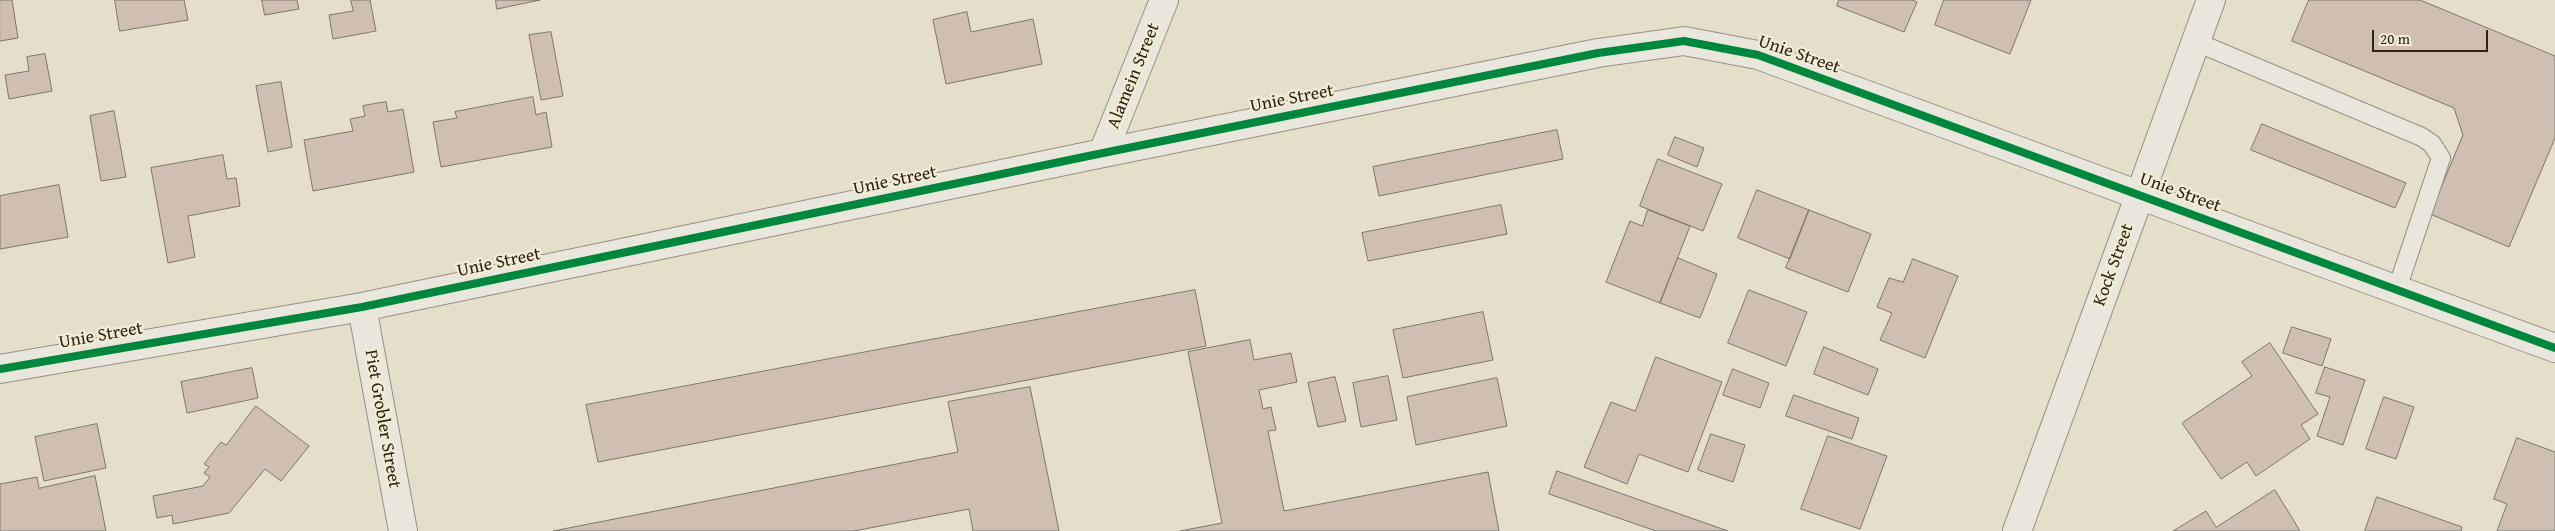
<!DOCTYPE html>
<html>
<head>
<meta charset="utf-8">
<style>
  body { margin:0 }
  #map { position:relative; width:2555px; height:531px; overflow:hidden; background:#e4deca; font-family:"Gentium Book Plus",serif }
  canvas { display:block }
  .scale { position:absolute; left:2372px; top:30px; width:116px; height:22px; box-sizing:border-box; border:2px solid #2d2219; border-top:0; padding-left:6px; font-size:15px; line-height:18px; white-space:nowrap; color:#2d2219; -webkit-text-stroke:4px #f4edd5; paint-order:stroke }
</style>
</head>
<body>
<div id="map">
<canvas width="2555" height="531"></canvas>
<div class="scale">20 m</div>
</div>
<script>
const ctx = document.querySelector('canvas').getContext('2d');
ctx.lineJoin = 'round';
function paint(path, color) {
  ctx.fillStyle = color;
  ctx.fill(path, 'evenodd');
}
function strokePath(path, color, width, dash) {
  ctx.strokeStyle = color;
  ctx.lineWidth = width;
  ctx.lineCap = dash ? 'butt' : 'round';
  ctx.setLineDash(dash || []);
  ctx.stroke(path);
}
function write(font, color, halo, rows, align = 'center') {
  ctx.font = font + ' "Gentium Book Plus",serif';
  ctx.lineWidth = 4.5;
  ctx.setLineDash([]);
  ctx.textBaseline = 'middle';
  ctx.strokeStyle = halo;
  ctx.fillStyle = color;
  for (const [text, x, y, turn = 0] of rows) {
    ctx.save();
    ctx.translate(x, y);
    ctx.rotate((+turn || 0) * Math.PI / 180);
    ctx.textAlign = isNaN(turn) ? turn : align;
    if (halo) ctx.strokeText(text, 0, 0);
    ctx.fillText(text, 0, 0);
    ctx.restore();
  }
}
const building = new Path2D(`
  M0 0H12L18 38 0 41Z
  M115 0H184L188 20 120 31Z
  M262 0H297L299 9 265 15Z
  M351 0H370L376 31 333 39 329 15 353 11Z
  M496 0H540L497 9Z
  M1839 0H1912L1917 2 1904 32 1837 6Z
  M1944 0H2031L2010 54 1935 25Z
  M2309 0H2420L2555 56V138L2509 247 2430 214 2463 135 2454 108 2292 41Z
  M967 12 971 32 1033 19 1042 64 946 84 933 20Z
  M551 32 563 96 541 100 529 35Z
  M45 54 52 91 9 99 5 75 29 71 27 57Z
  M281 82 292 147 268 152 256 86Z
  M533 97 536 115 546 112 552 147 441 167 433 122 457 118 455 112Z
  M386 102 388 112 403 109 414 172 313 191 304 140 353 131 350 119 365 116 363 106Z
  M114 111 126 177 101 181 90 116Z
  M2262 124 2406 183 2395 208 2251 150Z
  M1557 130 1563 159 1379 196 1373 167Z
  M1675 137 1704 148 1697 167 1668 155Z
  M223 155 227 179 236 178 240 206 188 216 195 257 168 263 151 168Z
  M1658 159 1722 184 1703 231 1640 206Z
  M59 185 68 237 0 249V196Z
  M1757 190 1809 210 1790 259 1738 238Z
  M1501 205 1507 234 1368 261 1362 233Z
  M1648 210 1690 226 1660 303 1606 282 1630 221 1642 226Z
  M1809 210 1871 234 1848 292 1786 268Z
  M1678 258 1717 274 1700 318 1660 303Z
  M1913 259 1958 276 1925 358 1880 340 1892 313 1877 307 1889 278 1903 282Z
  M1195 290 1206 346 598 462 586 405Z
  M1749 290 1807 312 1786 366 1728 343Z
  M1483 312 1493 360 1403 378 1393 330Z
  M2292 327 2331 339 2322 366 2283 353Z
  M1250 340 1254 360 1291 353 1297 382 1259 390 1263 409 1271 407 1276 430 1268 431 1284 511 1488 472 1499 531H1180L1222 523 1188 352Z
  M2270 343 2318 414 2301 425 2310 439 2256 476 2247 462 2221 479 2182 423 2252 376 2242 362Z
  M1824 347 1878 369 1868 395 1814 374Z
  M1656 357 1722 382 1688 472 1639 454 1627 484 1584 467 1611 402 1635 411Z
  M2325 367 2365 380 2343 445 2317 436 2330 397 2316 393Z
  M252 368 258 398 187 413 181 382Z
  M1733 369 1769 383 1760 408 1723 395Z
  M1388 376 1397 420 1361 427 1353 383Z
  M1335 377 1346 421 1318 427 1308 383Z
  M1497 378 1507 426 1416 445 1407 397Z
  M1030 387 1059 531H973L969 509 854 531H553L958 452 948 402Z
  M1794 395 1859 418 1852 439 1786 416Z
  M2384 397 2414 407 2396 459 2366 449Z
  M256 406 309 446 281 481 265 469 229 513 173 524 172 515 157 518 153 496 203 486 210 477 204 473 209 467 204 464 221 442 226 445Z
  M97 424 106 468 44 481 35 437Z
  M1711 434 1745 445 1733 482 1698 470Z
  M1828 436 1887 456 1860 529 1801 509Z
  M2517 438 2555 452V531H2497L2507 504 2494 499Z
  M1557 471 1728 531H1656L1549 494Z
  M95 476 106 531H0V484L37 477 39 488Z
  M2275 490 2300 531H2173L2206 511 2216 527Z
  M2377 497 2462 527 2461 531H2365Z`);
const lane = new Path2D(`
  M2196 42 2422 137 2432 144 2441 158 2397 289`);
const street = new Path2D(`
  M1103 153 1164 0
  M362 307 403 531
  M0 369 362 307 1103 153 1598 53 1684 41 1758 55 2555 348
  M2017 531 2211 0`);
const cycleway = new Path2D(`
  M0 369 362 307 1103 153 1598 53 1684 41 1758 55 2555 348`);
const streetNames = [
  ["Unie Street",1799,55,19],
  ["Alamein Street",1134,76,-68],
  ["Unie Street",1292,99,-11],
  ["Unie Street",895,181,-12],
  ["Unie Street",2180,193,20],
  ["Unie Street",499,263,-12],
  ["Kock Street",2114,265,-70],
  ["Unie Street",101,336,-10],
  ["Piet Grobler Street",382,419,80]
];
paint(building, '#cfbfb3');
strokePath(building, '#7c776c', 1);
strokePath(lane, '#959084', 20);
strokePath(street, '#959084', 30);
strokePath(lane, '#e9e6dc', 18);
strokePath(street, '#e9e6dc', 28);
strokePath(cycleway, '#00873e', 8);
write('18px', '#2d2219', '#f4edd5', streetNames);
</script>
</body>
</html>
